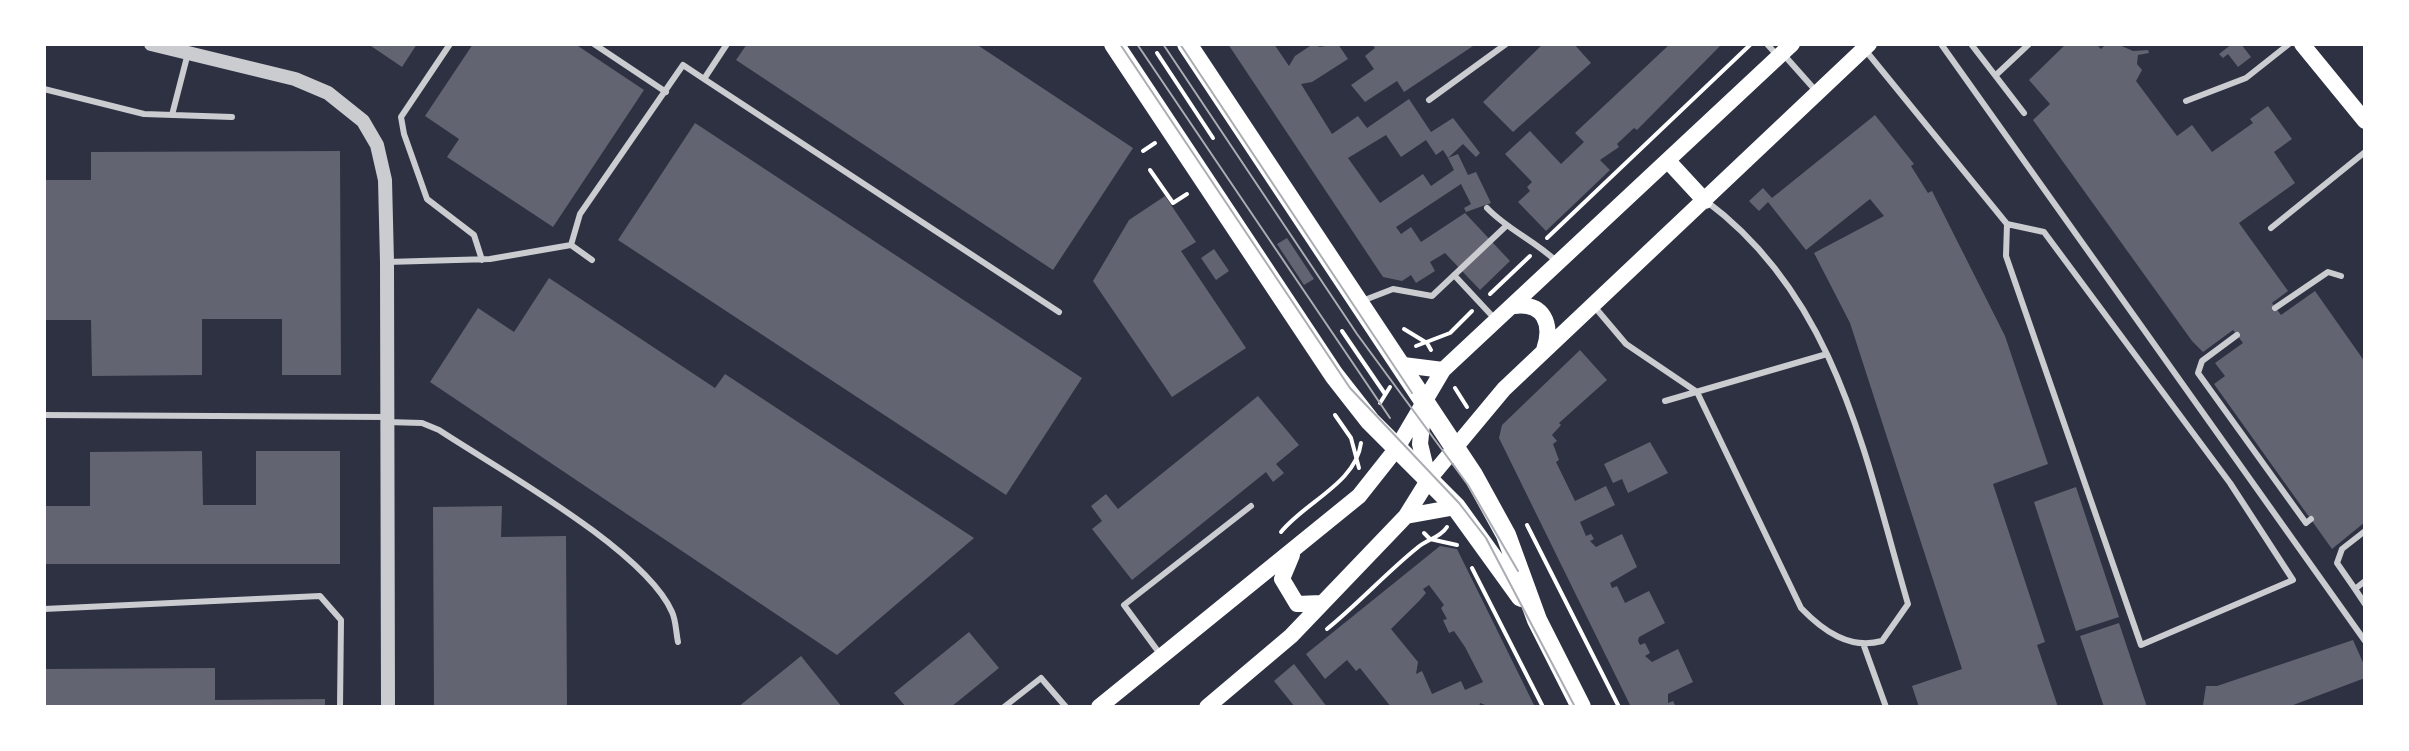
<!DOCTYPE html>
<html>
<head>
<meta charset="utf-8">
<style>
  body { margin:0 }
  #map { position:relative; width:2409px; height:751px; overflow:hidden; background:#2d3142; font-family:"Source Sans 3",sans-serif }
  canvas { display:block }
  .frame { position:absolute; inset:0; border:46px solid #fff; pointer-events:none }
</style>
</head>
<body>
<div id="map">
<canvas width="2409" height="751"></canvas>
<div class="frame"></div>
</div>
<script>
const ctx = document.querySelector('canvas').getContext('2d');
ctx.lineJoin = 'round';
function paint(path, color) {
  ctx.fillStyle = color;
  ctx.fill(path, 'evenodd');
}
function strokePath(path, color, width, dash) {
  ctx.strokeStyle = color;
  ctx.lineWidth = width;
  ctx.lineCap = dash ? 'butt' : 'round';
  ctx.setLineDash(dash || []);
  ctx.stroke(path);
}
const building = new Path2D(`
  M368 44H417L402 67Z
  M473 44H575L644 90 553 227 447 157 459 139 425 116Z
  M747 44H976L1133 148 1053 270 736 60Z
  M1228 44H1274L1289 66 1295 56 1313 44 1320 47 1338 44 1348 59 1312 82 1301 84 1332 134 1358 116 1367 128 1409 99 1431 132 1453 118 1480 153 1476 157 1463 144 1448 158 1443 150 1436 155 1426 140 1401 157 1386 135 1348 158 1380 203 1423 174 1431 186 1454 170 1448 158 1458 154 1468 175 1476 172 1491 203 1466 212 1464 208 1471 204 1461 184 1396 227 1401 234 1411 227 1421 242 1465 213 1510 261 1480 290 1445 253 1430 262 1435 271 1416 283 1411 275 1402 281 1383 277Z
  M1372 44H1476L1404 92 1397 81 1365 102 1351 85 1374 69 1365 56 1375 48Z
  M1543 44H1574L1591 63 1513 132 1483 102Z
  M1670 44H1722L1637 130 1634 128 1617 144 1619 147 1600 160 1610 170 1546 231 1518 202 1530 191 1527 187 1532 182 1505 154 1530 131 1561 164 1584 142 1575 133Z
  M2066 44H2096L2101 49 2106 44H2117L2133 51 2148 50 2149 53 2138 55 2137 64 2142 70 2136 81 2177 136 2192 125 2212 152 2253 123 2250 119 2268 106 2292 139 2274 152 2295 183 2239 223 2288 291 2272 303 2281 315 2315 291 2365 362V522L2332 549 2214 384 2225 376 2215 363 2243 343 2233 330 2203 352 2192 341 2033 120 2050 104 2029 80Z
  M2232 44H2241L2251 57 2238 67 2228 54 2223 58 2219 54Z
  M1875 115 1914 164 1911 166 1928 193 1932 191 2005 336 2048 464 1993 484 2045 642 2037 645 2058 707H1919L1912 686 1962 669 1850 323 1814 253 1884 216 1870 199 1806 250 1768 202 1759 211 1749 201 1763 188 1772 198Z
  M695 123 1082 378 1006 495 618 240Z
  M340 151 341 375H282V319H202V375L92 376 91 320H44V180H91V152Z
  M1165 196 1196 242 1181 251 1246 348 1172 397 1093 281 1129 220Z
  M1287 238 1314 279 1304 285 1277 244Z
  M1214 249 1229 271 1216 280 1201 258Z
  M549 278 715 388 725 374 974 538 837 655 430 382 478 308 514 332Z
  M1580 350 1607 380 1559 423 1561 425 1552 435 1557 441 1553 444 1559 460 1556 462 1575 501 1606 486 1615 505 1580 522 1586 536 1591 534 1594 539 1590 541 1596 547 1622 534 1637 567 1610 583 1612 588 1617 586 1625 603 1649 591 1665 623 1639 637 1638 641 1640 645 1645 643 1650 653 1645 656 1652 662 1678 649 1693 682 1668 694V703L1673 701 1676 707H1631L1499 438 1502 425Z
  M1258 396 1299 445 1276 464 1284 473 1273 482 1266 472 1132 580 1092 529 1102 521 1091 506 1106 494 1118 509Z
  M1650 442 1668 473 1628 493 1622 479 1613 483 1604 464Z
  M202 451 203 505H256V451H340V564H44V506H90V452Z
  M2076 487 2119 617 2076 631 2034 502Z
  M502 506 501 537 566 536 567 707H434L433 507Z
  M1440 546 1457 549 1535 707H1490L1480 703 1479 707H1391L1360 668 1356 671 1347 660 1325 679 1306 654ZM1429 585 1444 605 1441 608 1447 619 1443 620 1449 633 1454 631 1465 647 1483 682 1465 690 1461 681 1432 694 1422 671 1416 674 1418 662 1391 629 1420 600 1426 593 1423 589Z
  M2119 623 2147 707H2104L2080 636Z
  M969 632 999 668 951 707H906L894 693Z
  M2353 640 2365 667V678L2288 707 2203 705 2206 686H2217Z
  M801 656 842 707H738Z
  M1294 664 1321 699 1327 707H1295L1274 681Z
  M215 668V700L325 699V707H44V669Z`);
const path = new Path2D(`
  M1157 53 1213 138
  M1143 151 1155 143
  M1150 170 1173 203 1187 194
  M1547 238 1751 44
  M1490 294 1530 256
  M1404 329 1427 343 1431 350
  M1342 331 1385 394
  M1416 346 1450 333 1472 311
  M1455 388 1467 407
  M1380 403 1390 387
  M1335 415 1351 438 1359 468
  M1527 525 1619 707
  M1281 532C1305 502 1356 483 1361 443
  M1424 533 1430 539 1457 545
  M1472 568 1543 707
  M1327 629C1359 603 1386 573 1417 548 1427 539 1440 538 1447 527`);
const service = new Path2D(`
  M450 44 401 117 404 134 427 199 474 235 482 260
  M594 44 666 92
  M1767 44 1776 54
  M1941 44 2365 641
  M1971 44 2024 113
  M1866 51 2007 224 2006 256 2141 645 2293 580 2230 483 2044 232 2007 224
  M1784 55 1816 91
  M1996 75 2029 44
  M704 79 1059 312
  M44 89 144 114 232 117
  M1429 100 1506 44
  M2186 101 2246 78 2289 44
  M172 115 188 53
  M1487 208C1508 230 1534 240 1556 261
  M2271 228 2365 152
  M571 245 592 260
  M387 262 490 259 571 245 580 214 683 65 704 79 727 44
  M1454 275 1495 319
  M1362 301 1393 289 1432 296 1505 227
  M1593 305 1626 344 1697 392 1801 608C1823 631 1850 650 1882 641L1908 604C1865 457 1837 298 1706 201
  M2275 308 2328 272 2341 276
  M2237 335 2202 361 2198 373 2306 523 2311 519
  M1665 401 1827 354
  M44 415 387 417
  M387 422 422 423 439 430C498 469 645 550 672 612 676 620 676 633 678 642
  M2365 531 2342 549 2337 563 2355 589 2365 581
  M2355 589 2365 604
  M44 609 320 596 341 620 340 707
  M1864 646 1886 707
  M1160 654 1124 605 1251 506
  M1004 707 1041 678 1066 707`);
const tertiary = new Path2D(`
  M151 44 295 79 328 93 363 121 377 145 385 180 387 262 388 707`);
const secondary = new Path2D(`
  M2302 44 2365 121
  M1669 162 1705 201
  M1514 306C1544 302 1553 324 1544 350
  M1403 365 1443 370
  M1424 406 1420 444 1428 477
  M1406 516 1456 507
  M1292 555 1282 579 1297 604 1321 603
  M1099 707 1359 496 1397 448 1443 370 1792 44
  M1207 707 1291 636 1406 516 1429 479 1504 389 1869 44`);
const primary = new Path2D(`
  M1114 44 1334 375 1370 421 1456 507 1521 597
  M1187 44 1473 475 1506 535 1537 620 1581 707`);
const tram = new Path2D(`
  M1120 44 1350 388 1459 503 1486 538 1575 707
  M1137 44 1390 418
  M1163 44 1357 334 1468 485 1518 571
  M1180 44 1412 393`);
paint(building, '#626471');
strokePath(path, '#fff', 4);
strokePath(service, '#caccd0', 6);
strokePath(tertiary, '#caccd0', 14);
strokePath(secondary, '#fff', 16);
strokePath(primary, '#fff', 20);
strokePath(tram, '#abadb3', 2);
</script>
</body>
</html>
